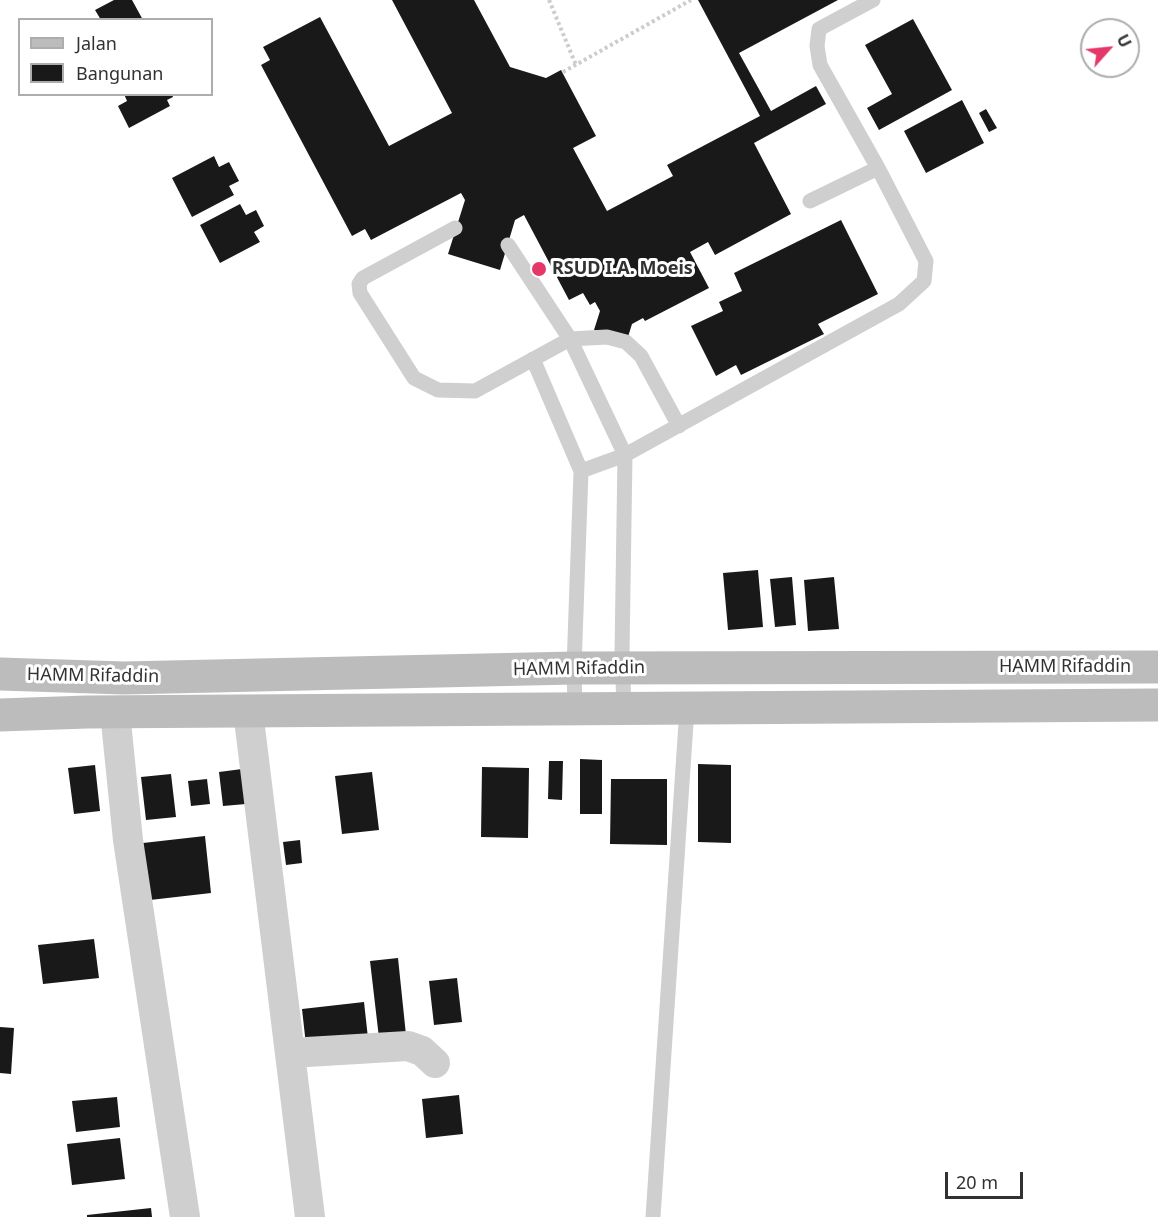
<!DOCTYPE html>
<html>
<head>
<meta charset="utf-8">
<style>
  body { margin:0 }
  #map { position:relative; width:1158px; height:1217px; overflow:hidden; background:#fff; font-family:"Noto Sans",sans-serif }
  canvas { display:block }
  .legend { position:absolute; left:18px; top:18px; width:195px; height:78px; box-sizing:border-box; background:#fff; border:2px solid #adadad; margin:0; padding:8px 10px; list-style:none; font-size:18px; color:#323232 }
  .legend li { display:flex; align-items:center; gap:12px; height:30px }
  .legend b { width:30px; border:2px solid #adadad }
  .north { position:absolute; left:1080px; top:18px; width:60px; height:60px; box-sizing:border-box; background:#fff; border:2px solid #adadad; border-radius:50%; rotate:63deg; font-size:16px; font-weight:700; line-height:24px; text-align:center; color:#323232 }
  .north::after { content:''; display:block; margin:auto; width:21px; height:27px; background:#e43968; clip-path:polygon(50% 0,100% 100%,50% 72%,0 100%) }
  .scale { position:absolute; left:945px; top:1172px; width:78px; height:27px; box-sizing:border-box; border:3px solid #323232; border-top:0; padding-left:8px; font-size:18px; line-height:21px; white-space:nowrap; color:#323232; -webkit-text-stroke:4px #fff; paint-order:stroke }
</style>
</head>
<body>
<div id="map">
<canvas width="1158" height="1217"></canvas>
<ul class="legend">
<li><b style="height:8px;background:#bcbcbc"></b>Jalan</li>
<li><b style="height:16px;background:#191919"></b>Bangunan</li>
</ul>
<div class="north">U</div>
<div class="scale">20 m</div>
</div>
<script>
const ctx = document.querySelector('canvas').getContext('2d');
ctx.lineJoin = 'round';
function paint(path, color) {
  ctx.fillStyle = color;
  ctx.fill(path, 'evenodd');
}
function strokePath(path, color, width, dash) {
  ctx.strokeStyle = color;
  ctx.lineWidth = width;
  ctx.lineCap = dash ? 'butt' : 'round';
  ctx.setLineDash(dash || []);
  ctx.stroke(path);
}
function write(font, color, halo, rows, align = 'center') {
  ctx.font = font + ' "Noto Sans",sans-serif';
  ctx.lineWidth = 6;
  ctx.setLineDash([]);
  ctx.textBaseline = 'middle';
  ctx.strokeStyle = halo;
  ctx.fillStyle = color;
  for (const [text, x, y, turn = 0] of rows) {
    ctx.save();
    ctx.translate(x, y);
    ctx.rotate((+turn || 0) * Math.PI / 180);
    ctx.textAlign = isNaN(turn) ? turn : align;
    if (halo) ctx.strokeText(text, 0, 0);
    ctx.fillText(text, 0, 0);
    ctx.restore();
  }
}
const building = new Path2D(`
  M114 0H132L143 20H101L95 10Z
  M392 0H474L510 67 546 78 561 70 596 136 573 148 607 211 673 176 667 165 760 116 698 0H838L739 53 771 111 816 86 826 104 754 143 791 214 715 255 708 242 690 252 709 288 645 321 643 318 632 324 627 340 594 330 600 311 595 302 590 305 583 293 569 300 524 215 515 220 500 270 448 254 465 200 461 193 371 240 365 229 352 236 261 65 270 60 263 47 320 17 389 146 452 113Z
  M913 19 952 90 879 130 867 108 892 94 865 45Z
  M124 94H172L173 97 167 100 170 106 129 128 118 106 127 101Z
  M962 100 984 143 926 173 904 131Z
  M986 109 997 128 989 132 979 113Z
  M214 156 219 167 229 162 239 181 229 186 234 195 192 217 172 178Z
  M240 204 246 215 256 210 264 226 254 232 260 242 220 263 200 225Z
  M841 220 878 294 818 324 824 334 741 375 736 365 716 376 691 326 723 311 719 302 742 291 734 273Z
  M758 570 763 627 728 630 723 573Z
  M792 577 796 625 775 627 770 579Z
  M834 577 839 629 808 631 804 580Z
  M580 759 602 760V814H580Z
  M549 761H563L562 800 548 799Z
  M698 764 731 765V843L698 842Z
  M95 765 100 811 74 814 68 768Z
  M482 767 529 768 528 838 481 837Z
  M242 769 246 804 223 806 219 772Z
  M372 772 379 830 342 834 335 776Z
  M171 774 176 817 146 820 141 777Z
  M207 779 210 804 191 806 188 781Z
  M611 779H667V845L610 844Z
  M205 836 211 893 150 900 143 843Z
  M300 840 302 863 286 865 283 842Z
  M94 939 99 978 43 984 38 945Z
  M398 958 406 1035 379 1038 370 961Z
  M457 978 462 1022 434 1025 429 981Z
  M364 1002 368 1038 306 1045 302 1009Z
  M0 1027 14 1028 11 1074 0 1073Z
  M459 1095 463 1134 426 1138 422 1099Z
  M117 1097 120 1127 76 1132 72 1101Z
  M120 1138 125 1179 72 1185 67 1144Z
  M151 1208 152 1217H87V1215Z`);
const path = new Path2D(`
  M549 0 576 65
  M563 72 691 0`);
const lane = new Path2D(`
  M810 201 878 168
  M455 228 363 278 359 284 360 293 414 378 438 390 475 391 570 339 607 337 626 342 641 356 679 426
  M508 245 570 339 625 455 622 653 624 708
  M533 359 581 471 574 668 575 708
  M581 471 625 455 899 304 924 281 926 261 878 168 820 65 817 46 819 29 873 0
  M653 1217 687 708`);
const street = new Path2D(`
  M248 711 310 1217
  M115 712 128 840 185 1217
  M290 1053 408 1046 422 1051 435 1063`);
const secondary = new Path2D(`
  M0 674 124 678 574 668 1158 667
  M0 715 87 712 1158 705`);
const markers = [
  [539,269,8,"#e43968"]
];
const poiNames = [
  ["RSUD I.A. Moeis",552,269]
];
const streetNames = [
  ["HAMM Rifaddin",1065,667],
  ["HAMM Rifaddin",579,669,-1],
  ["HAMM Rifaddin",93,676,1]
];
paint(building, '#191919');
strokePath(path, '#ccc', 4, [3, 3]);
strokePath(lane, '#cfcfcf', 15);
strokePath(street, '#cfcfcf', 30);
strokePath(secondary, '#bcbcbc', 33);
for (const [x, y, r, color] of markers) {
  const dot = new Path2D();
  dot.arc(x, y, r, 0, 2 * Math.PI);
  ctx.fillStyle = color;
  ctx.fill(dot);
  strokePath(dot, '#fff', 2);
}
write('bold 18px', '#323232', '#fff', poiNames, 'left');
write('18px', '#323232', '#fff', streetNames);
</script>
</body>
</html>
